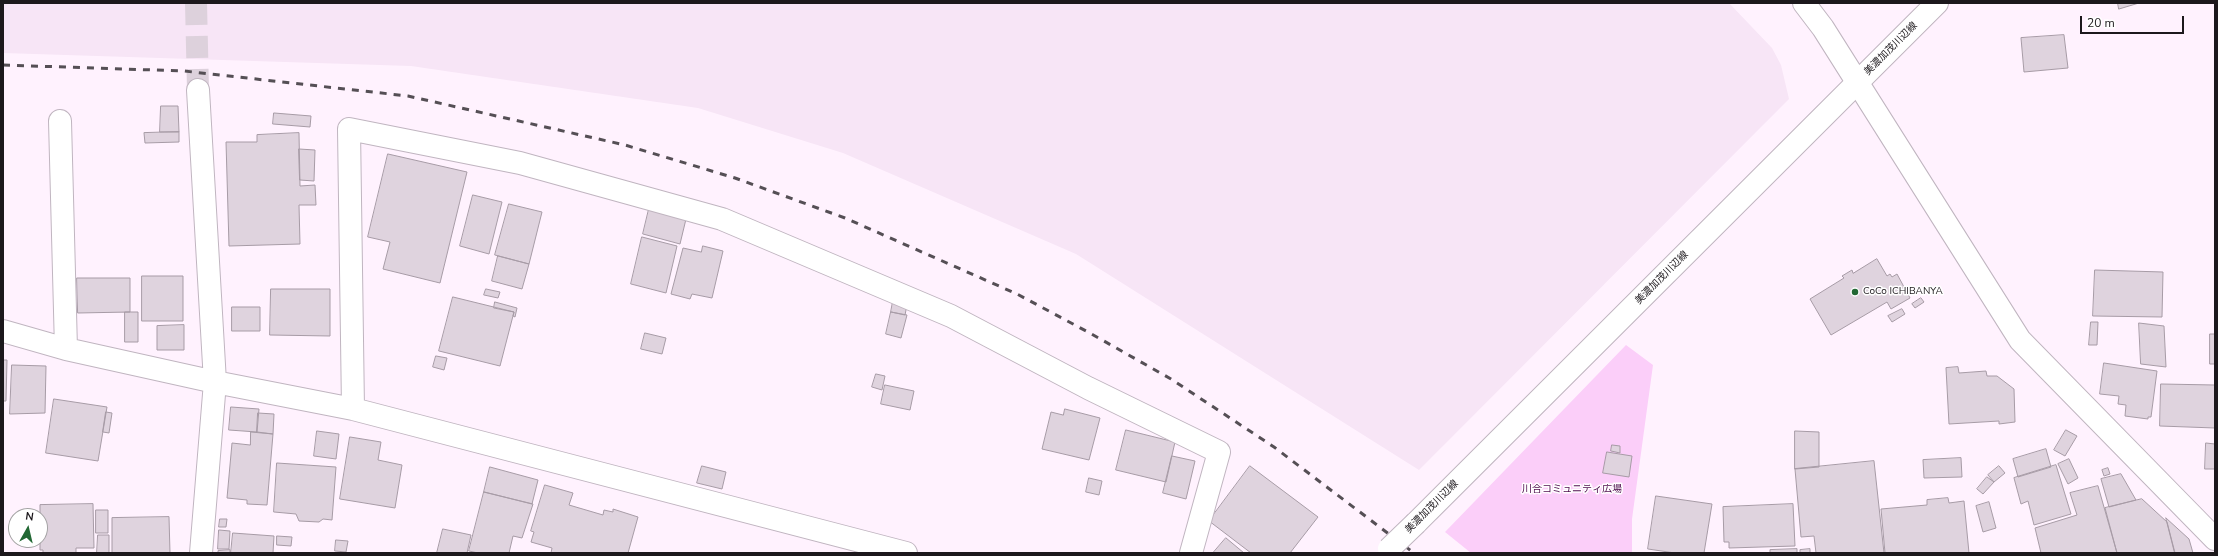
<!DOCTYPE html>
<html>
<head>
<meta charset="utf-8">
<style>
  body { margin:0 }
  #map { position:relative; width:2218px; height:556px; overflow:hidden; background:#fff2fe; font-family:"Nunito Sans",sans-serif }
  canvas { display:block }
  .frame { position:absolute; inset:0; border:4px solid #1c181c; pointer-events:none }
  .north { position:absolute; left:8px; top:508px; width:40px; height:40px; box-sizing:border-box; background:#fff; border:1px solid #a4a3a4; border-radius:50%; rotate:8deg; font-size:11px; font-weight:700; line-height:16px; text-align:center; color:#1c181c }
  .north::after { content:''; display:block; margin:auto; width:14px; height:18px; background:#226834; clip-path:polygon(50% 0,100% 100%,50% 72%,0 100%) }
  .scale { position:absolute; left:2080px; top:16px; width:104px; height:18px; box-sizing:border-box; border:2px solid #1c181c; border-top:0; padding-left:5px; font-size:12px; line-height:14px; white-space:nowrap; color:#1c181c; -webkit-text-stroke:3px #fff; paint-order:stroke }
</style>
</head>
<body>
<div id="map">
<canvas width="2218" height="556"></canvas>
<div class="frame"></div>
<div class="north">N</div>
<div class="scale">20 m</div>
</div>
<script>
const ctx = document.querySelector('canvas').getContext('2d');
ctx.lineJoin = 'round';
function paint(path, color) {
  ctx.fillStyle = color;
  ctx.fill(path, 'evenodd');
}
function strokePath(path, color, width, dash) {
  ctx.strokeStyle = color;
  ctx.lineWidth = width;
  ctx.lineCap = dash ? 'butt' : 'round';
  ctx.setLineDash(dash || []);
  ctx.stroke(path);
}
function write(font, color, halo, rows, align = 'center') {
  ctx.font = font + ' "Nunito Sans","Noto Sans JP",sans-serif';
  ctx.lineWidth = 3;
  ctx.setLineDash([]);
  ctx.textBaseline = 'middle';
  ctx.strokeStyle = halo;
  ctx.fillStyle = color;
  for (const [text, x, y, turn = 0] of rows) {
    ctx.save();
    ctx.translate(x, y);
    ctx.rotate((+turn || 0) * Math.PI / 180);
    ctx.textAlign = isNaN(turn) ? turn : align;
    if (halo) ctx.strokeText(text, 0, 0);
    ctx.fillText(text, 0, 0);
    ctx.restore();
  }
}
const built = new Path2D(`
  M3 3H1729L1772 48 1781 65 1789 99 1419 470 1076 254 843 153 698 108 411 66 3 53Z`);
const green = new Path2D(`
  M1626 345 1653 365 1632 519V553H1471L1445 532Z`);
const building = new Path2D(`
  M2118 3H2139L2119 9Z
  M2064 35 2068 68 2024 72 2021 38Z
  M161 106H178L179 132H160Z
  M274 113 311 116 310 127 273 124Z
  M179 132V142L145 143 144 133Z
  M299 133 300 186 315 185 316 205H299L300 244 229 246 226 142H257V135Z
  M299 149 315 150 314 181 300 180Z
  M388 154 467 172 440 283 383 269 390 242 368 237Z
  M473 195 502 202 489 254 460 246Z
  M509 204 542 212 529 264 495 255Z
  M649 209 686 219 680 244 643 234Z
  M642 237 677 246 666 293 631 284Z
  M703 246 723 251 712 298 692 294 690 299 671 294 683 248 701 252Z
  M498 256 529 264 522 289 492 281Z
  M1877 259 1887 276 1890 274 1892 277 1897 274 1910 298 1891 309 1887 302 1831 335 1810 299 1844 278 1842 276 1852 270 1853 273Z
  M2095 270 2163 272 2162 317 2093 316Z
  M142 276H183V321H142Z
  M77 278H130V312L78 313Z
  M271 289H330V336L270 335Z
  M486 289 500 292 498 298 484 295Z
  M894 296 908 300 905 315 891 312Z
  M453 297 514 312 500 366 439 351Z
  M1921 298 1924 302 1915 308 1912 304Z
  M495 302 517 308 515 317 513 316 514 312 494 308Z
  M232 307H260V331H232Z
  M1902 309 1905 314 1892 322 1888 316Z
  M125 312H138V342H125Z
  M891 312 907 315 901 338 886 334Z
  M2091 322H2098L2097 345H2089Z
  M2139 323 2164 326 2166 367 2141 364Z
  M184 325V350H157V326Z
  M645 333 666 338 662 354 641 349Z
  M2210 334H2215V364H2210Z
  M436 356 447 358 444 370 433 367Z
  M3 360H7L6 401H3Z
  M2104 363 2157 371 2151 417H2148V419L2125 416 2126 405 2118 404 2119 396 2100 394Z
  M12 365 46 366 45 413 10 414Z
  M1958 367 1959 373 1986 371 1987 376H1997L2014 389 2015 422 1999 424V421L1949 424 1946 368Z
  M876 374 885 376 882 390 872 387Z
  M2161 384 2215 385V428L2160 426Z
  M885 385 914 391 910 410 881 404Z
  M54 399 107 407 98 461 46 453Z
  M231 407 259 409 257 432 229 430Z
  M1065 409 1100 418 1089 460 1042 449 1051 412 1063 415Z
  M106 412 112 413 109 433 103 432Z
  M258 413 274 414 273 434 257 432Z
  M1126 430 1175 442 1166 482 1116 470Z
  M2066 430 2077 436 2065 456 2054 450Z
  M317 431 339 434 336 459 314 456Z
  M1795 431 1819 432V467L1795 469Z
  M251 432 273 434 267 505 247 504V500L227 498 232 443 250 445Z
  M350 437 381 442 378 460 402 465 395 508 340 499Z
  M2206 443 2215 444V469H2205Z
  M1612 445 1620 446V453L1611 451Z
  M2046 449 2051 467 2018 477 2013 459Z
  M1607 452 1632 456 1629 477 1603 473Z
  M1172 456 1195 461 1186 499 1163 493Z
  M1961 458 1962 477 1924 478 1923 460Z
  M2069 459 2078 478 2068 484 2058 464Z
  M1874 461 1884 553H1816L1814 536 1801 537 1795 469Z
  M277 463 336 467 332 520 323 519 319 522 299 521 296 514 274 512Z
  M2056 465 2071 514 2034 525 2028 501 2021 504 2014 478Z
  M702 466 726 472 722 489 697 483Z
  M1250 466 1318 517 1290 553H1251L1209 521Z
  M1999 466 2005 473 1994 482 1988 475Z
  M490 467 538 480 532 504 484 492Z
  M2108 468 2110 474 2104 476 2102 470Z
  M2121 474 2136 500 2109 507 2101 479Z
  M1987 477 1994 482 1983 494 1977 489Z
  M1089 478 1102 481 1099 495 1086 492Z
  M545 485 573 493 569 505 603 515 604 510 613 512V509L638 517 628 553H551L552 548 531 542 534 532 531 531Z
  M2098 486 2117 553H2041L2035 528 2077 515 2070 493Z
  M484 492 533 504 522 538 513 536 509 553H478L469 551Z
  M1656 496 1712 504 1704 553H1675L1648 549Z
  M1948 498 1949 503 1964 501 1969 553H1885L1881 509 1927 505V500Z
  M2142 499 2167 522 2175 553H2117L2105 508Z
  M1989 502 1996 528 1983 532 1976 506Z
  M93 504 94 548H76V553H43V550H40V505Z
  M1793 504 1795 546 1729 548V542H1724L1723 507Z
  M96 510H108V533H96Z
  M169 517 170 553H112V518Z
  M2166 518 2189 539 2193 553H2175Z
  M220 519H227L226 527H219Z
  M443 529 471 535 467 553H437Z
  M219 530 230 531 229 549H218Z
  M233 533 274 536 273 553H231Z
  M98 535H109V553H97Z
  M277 536 292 537 291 546 277 545Z
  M1226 538 1244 553H1213Z
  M336 540 348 541 346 552 335 551Z
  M1797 549V553H1770V550Z
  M1810 549V553H1800V550Z
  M230 550V553H218V551Z`);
const minorTunnel = new Path2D(`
  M196 3 198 90`);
const minor = new Path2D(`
  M1804 3 1823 28 2020 340 2215 539
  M198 90 215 382 201 553
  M60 121 66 349
  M3 331 66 349 215 382 353 409 906 553
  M353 409 349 129 520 163 722 219 951 316 1088 388 1219 452 1191 553`);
const major = new Path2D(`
  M1416 523 1937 3`);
const rail = new Path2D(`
  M3 65 184 71 408 96 625 145 735 178 845 218 1017 294 1088 332 1171 379 1274 447 1414 553`);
const majorBridge = new Path2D(`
  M1389 549 1416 523`);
const markers = [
  [1855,292,4,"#226834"]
];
const streetNames = [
  ["美濃加茂川辺線",1891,49,-45],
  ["美濃加茂川辺線",1662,278,-45],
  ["美濃加茂川辺線",1432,507,-45]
];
const poiNames = [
  ["CoCo ICHIBANYA",1863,292]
];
const parkNames = [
  ["川合コミュニティ広場",1572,490]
];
paint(built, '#f7e5f6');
paint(green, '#fbcef9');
paint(building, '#dfd3de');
strokePath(building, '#a79ba6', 1);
strokePath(minorTunnel, '#ddd1dc', 22, [22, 11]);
strokePath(minor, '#c0b5c0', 24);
strokePath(major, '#c0b5c0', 24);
strokePath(minor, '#fff', 22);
strokePath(major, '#fff', 22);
strokePath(rail, '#554f55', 3, [7, 7]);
strokePath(majorBridge, '#c0b5c0', 24, []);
strokePath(majorBridge, '#fff', 22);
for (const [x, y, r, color] of markers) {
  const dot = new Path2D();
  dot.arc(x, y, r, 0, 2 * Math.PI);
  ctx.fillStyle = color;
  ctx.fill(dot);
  strokePath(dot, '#fff', 1.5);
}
write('10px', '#1c181c', '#fff', streetNames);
write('10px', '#1c181c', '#fff', poiNames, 'left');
write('10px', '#4b0a4b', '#fff', parkNames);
</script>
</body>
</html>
